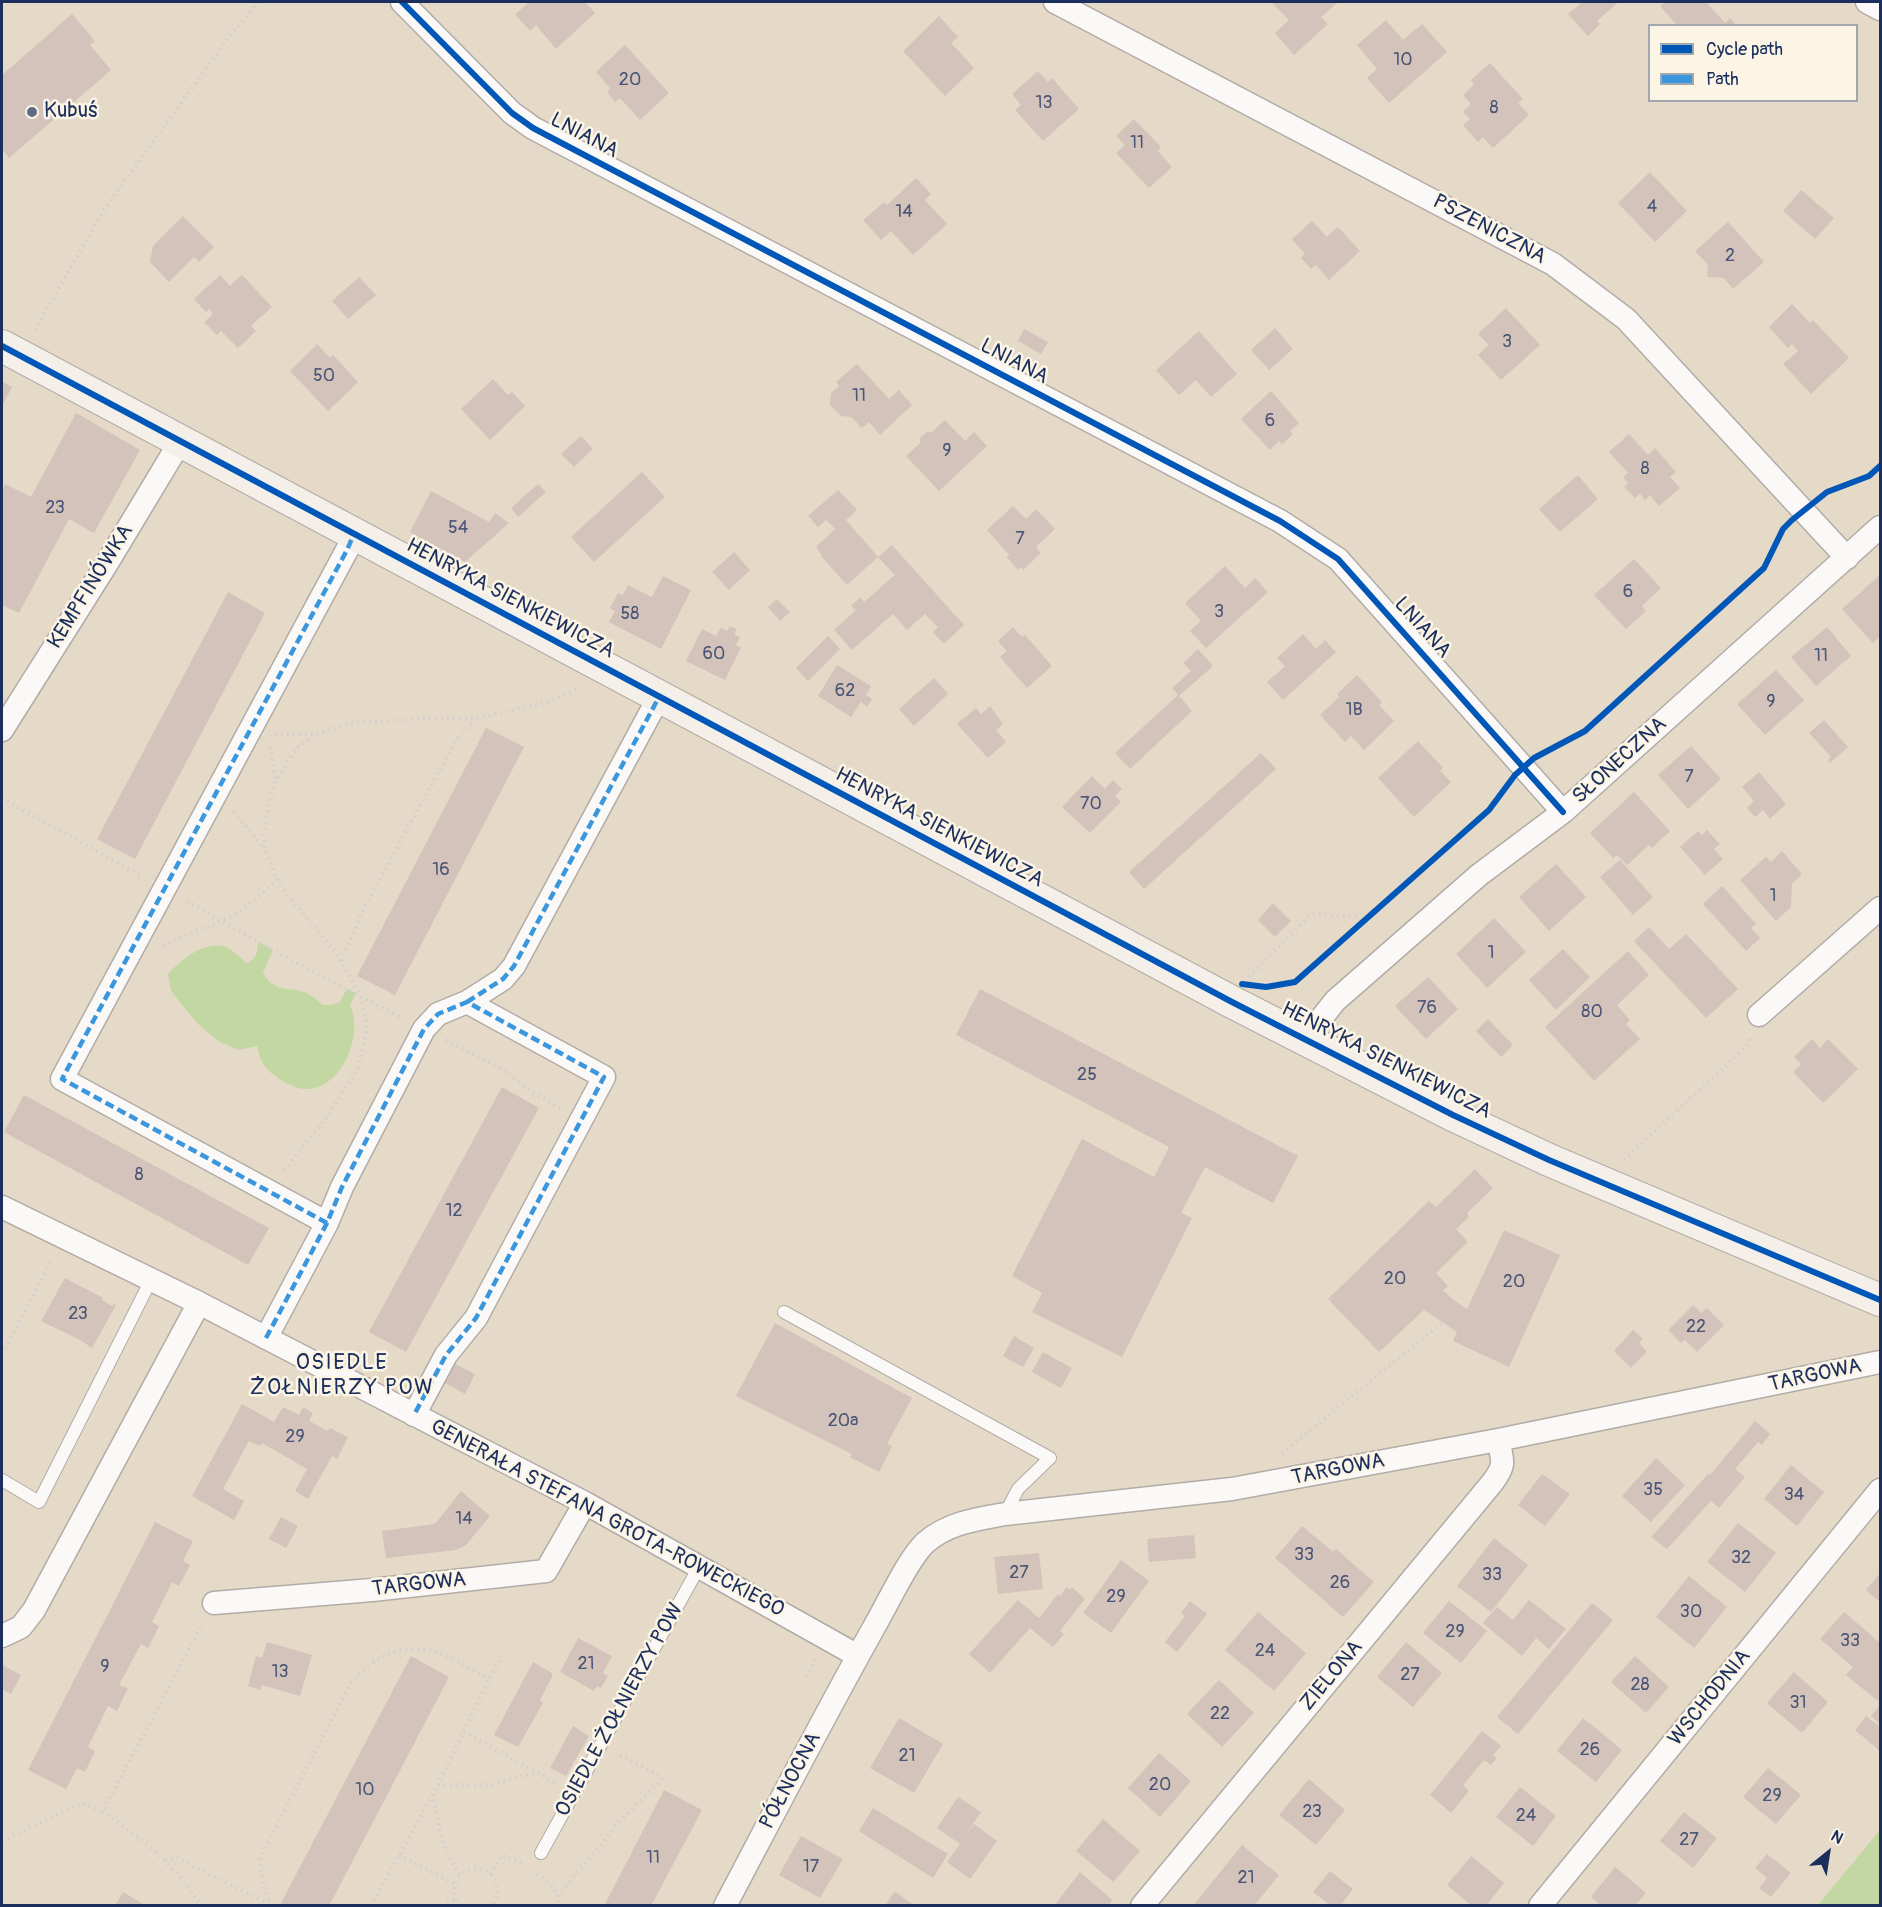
<!DOCTYPE html>
<html>
<head>
<meta charset="utf-8">
<style>
  body { margin:0 }
  #map { position:relative; width:1882px; height:1907px; overflow:hidden; background:#e5d9c8; font-family:Pangolin,sans-serif }
  canvas { display:block }
  .frame { position:absolute; inset:0; border:3px solid #1b2f5e; pointer-events:none }
  .legend { position:absolute; left:1648px; top:24px; width:210px; height:78px; box-sizing:border-box; background:#fcf5e5; border:2px solid #a2a6af; margin:0; padding:8px 10px; list-style:none; font-size:18px; color:#1b2f5e }
  .legend li { display:flex; align-items:center; gap:12px; height:30px }
  .legend b { width:30px; border:2px solid #a2a6af }
  .north { position:absolute; left:1798px; top:1823px; width:60px; height:60px; -webkit-text-stroke:4px #fcf5e5; paint-order:stroke; rotate:30deg; font-size:16px; font-weight:700; line-height:24px; text-align:center; color:#1b2f5e }
  .north::after { content:''; display:block; margin:auto; width:21px; height:27px; background:#1b2f5e; clip-path:polygon(50% 0,100% 100%,50% 72%,0 100%) }
</style>
</head>
<body>
<div id="map">
<canvas width="1882" height="1907"></canvas>
<div class="frame"></div>
<ul class="legend">
<li><b style="height:8px;background:#0057b8"></b>Cycle path</li>
<li><b style="height:8px;background:#3a97de"></b>Path</li>
</ul>
<div class="north">N</div>
</div>
<script>
const ctx = document.querySelector('canvas').getContext('2d');
ctx.lineJoin = 'round';
function paint(path, color) {
  ctx.fillStyle = color;
  ctx.fill(path, 'evenodd');
}
function strokePath(path, color, width, dash) {
  ctx.strokeStyle = color;
  ctx.lineWidth = width;
  ctx.lineCap = dash ? 'butt' : 'round';
  ctx.setLineDash(dash || []);
  ctx.stroke(path);
}
function write(font, color, halo, rows, align = 'center') {
  ctx.font = font + ' Pangolin,sans-serif';
  ctx.lineWidth = 5;
  ctx.setLineDash([]);
  ctx.textBaseline = 'middle';
  ctx.strokeStyle = halo;
  ctx.fillStyle = color;
  for (const [text, x, y, turn = 0] of rows) {
    ctx.save();
    ctx.translate(x, y);
    ctx.rotate((+turn || 0) * Math.PI / 180);
    ctx.textAlign = isNaN(turn) ? turn : align;
    if (halo) ctx.strokeText(text, 0, 0);
    ctx.fillText(text, 0, 0);
    ctx.restore();
  }
}
const green = new Path2D(`
  M258 942 273 950 263 972C275 1000 302 979 322 1005H330L339 1003 347 989 356 993 350 1005C363 1031 346 1077 318 1087 305 1092 293 1087 283 1081 266 1071 261 1064 257 1046L238 1050 218 1041 198 1024 183 1006 171 991 168 974C181 960 202 942 223 946 232 949 240 957 246 963 257 960 257 952 258 942Z
  M1880 1830V1905H1818Z`);
const building = new Path2D(`
  M527 2H585L595 13 556 49 536 25 530 31 515 14 527 4Z
  M1271 2H1338L1321 17 1328 24 1294 55 1275 33 1289 20Z
  M1582 2H1618L1597 21 1600 24 1588 36 1568 14Z
  M1665 2H1706L1725 23 1730 18 1737 26H1678L1660 6Z
  M72 14 95 41 90 45 111 70 9 158 2 149V75Z
  M939 16 958 37 951 43 974 68 945 96 903 51Z
  M1386 20 1403 40 1422 24 1447 52 1389 103 1367 78 1377 69 1357 45Z
  M625 45 669 93 640 120 620 98 615 102 607 92 610 88 596 72Z
  M1490 63 1523 99 1518 103 1529 115 1493 148 1483 137 1478 142 1463 125 1470 119 1463 112 1471 104 1463 95 1474 84 1471 80Z
  M1038 71 1048 82 1052 78 1079 109 1043 141 1015 110 1021 105 1012 94Z
  M1134 119 1161 147 1158 151 1172 167 1149 188 1116 153 1125 145 1116 136Z
  M1650 172 1687 211 1655 242 1618 203Z
  M916 178 931 194 925 200 947 224 913 255 891 231 881 240 863 220 884 202 887 205Z
  M1801 190 1834 218 1815 239 1783 211Z
  M183 216 214 247 199 262 194 257 169 282 150 262 153 246Z
  M1312 221 1327 237 1338 227 1360 251 1329 280 1316 265 1311 269 1301 258 1305 254 1292 239Z
  M1728 222 1764 262 1733 289 1724 278 1707 277 1708 265 1695 251Z
  M220 275 230 286 242 275 272 307 251 326 256 331 238 348 221 331 217 335 204 322 213 314 209 309 206 312 194 299Z
  M359 277 376 295 348 319 332 301Z
  M1792 304 1810 323 1813 320 1849 358 1811 394 1783 364 1798 351 1792 344 1788 348 1769 327Z
  M1506 308 1540 345 1501 380 1478 355 1489 345 1478 334Z
  M1275 328 1293 349 1269 370 1251 350Z
  M1024 329 1048 342 1041 354 1018 341Z
  M1199 331 1237 374 1211 397 1196 380 1179 395 1156 370Z
  M317 344 330 358 333 355 358 382 328 411 290 371Z
  M857 364 889 399 899 390 912 405 880 435 869 422 862 428 851 417 841 416 830 405 831 393 839 386 836 382Z
  M493 379 508 395 512 392 525 406 490 440 461 409Z
  M2 381 12 387 2 406Z
  M1271 391 1299 423 1290 431 1293 434 1282 444 1279 441 1270 450 1241 419Z
  M76 413 140 450 94 533 69 519 19 613 2 605V490L5 484 31 497Z
  M945 420 965 441 974 432 987 446 939 491 906 456 920 443V438L927 432H932Z
  M1629 434 1648 455 1655 448 1676 472 1670 477 1680 488 1659 506 1650 495 1645 500 1640 494 1635 498 1624 487 1628 483 1623 477 1628 473 1609 452Z
  M581 436 593 449 574 467 561 454Z
  M642 472 665 497 594 562 571 537Z
  M1578 475 1598 499 1560 532 1539 509Z
  M538 484 546 492 518 517 511 508Z
  M838 490 857 510 846 520 878 557 892 545 964 625 944 644 933 632 938 627 925 614 907 630 893 614 852 650 834 630 856 610 851 606 860 597 864 602 895 575 878 557 847 585 821 556 822 555 816 547 835 529 826 520 818 527 808 516Z
  M431 491 489 522 495 513 509 523 465 562 410 532Z
  M1013 506 1026 519 1036 509 1055 529 1036 547 1041 553 1023 570 1021 567 1018 570 1007 557 1009 555 987 530Z
  M734 552 750 570 729 590 712 572Z
  M1634 559 1661 588 1642 606 1646 611 1626 629 1594 595Z
  M1225 566 1245 588 1255 578 1268 592 1206 648 1190 631 1201 621 1185 603Z
  M1880 575V636L1873 643 1842 609Z
  M663 576 691 590 661 649 609 622 615 611 610 608 618 593 623 595 628 585 652 597Z
  M228 592 265 613 135 859 97 839Z
  M777 599 790 612 780 621 768 607Z
  M730 626 737 629 734 634 740 637 736 645 741 648 725 680 686 661 702 629 716 636 721 628 727 631Z
  M1013 627 1022 637 1025 635 1052 666 1027 688 1000 657 1007 651 998 641Z
  M1827 627 1851 656 1816 686 1791 657Z
  M1303 634 1316 649 1325 640 1336 652 1283 700 1267 682 1285 666 1277 658Z
  M828 636 840 649 808 681 796 668Z
  M1198 649 1213 666 1179 696 1192 711 1130 769 1115 753 1178 695 1172 688 1191 671 1183 663Z
  M837 665 871 686 866 695 872 699 867 707 861 702 851 717 818 696Z
  M1776 670 1804 700 1765 735 1737 704Z
  M1357 675 1382 702 1379 705 1394 721 1364 750 1351 736 1345 742 1320 715 1339 697 1337 694Z
  M934 678 948 694 914 726 899 709Z
  M990 706 1003 724 996 730 1006 742 988 758 957 724 976 708 981 714Z
  M1824 720 1848 747 1830 763 1828 760 1831 757 1809 733Z
  M486 728 524 747 395 995 357 976Z
  M1418 741 1443 768 1440 771 1451 782 1414 817 1378 778Z
  M1691 746 1721 779 1688 809 1658 775Z
  M1261 753 1276 769 1144 889 1129 872Z
  M1759 772 1786 804 1770 819 1763 810 1755 817 1747 808 1754 801 1742 787Z
  M1092 776 1105 789 1113 780 1122 789 1115 796 1121 802 1090 833 1062 807Z
  M1634 792 1670 831 1652 848 1649 845 1627 865 1617 855 1613 858 1590 833Z
  M1707 830 1720 844 1714 849 1723 859 1705 875 1680 847 1698 831 1702 835Z
  M1782 851 1802 874 1792 884 1791 907 1776 921 1740 880 1766 857 1771 862Z
  M1620 860 1653 897 1633 915 1600 877Z
  M1556 864 1586 897 1549 931 1519 897Z
  M1722 886 1756 924 1751 928 1760 938 1746 951 1703 904Z
  M1273 903 1291 921 1275 937 1258 920Z
  M1494 918 1526 952 1487 988 1456 954Z
  M1649 927 1669 949 1686 934 1738 989 1706 1018 1634 941Z
  M1563 949 1590 977 1556 1010 1529 980Z
  M1628 951 1649 975 1617 1005 1630 1020 1626 1024 1640 1039 1594 1081 1545 1027Z
  M1428 977 1458 1009 1426 1039 1395 1006Z
  M980 989 1298 1156 1273 1203 1205 1167 1181 1213 1192 1218 1122 1357 1032 1312 1042 1293 1012 1276 1082 1139 1154 1177 1169 1147 956 1035Z
  M1488 1019 1513 1045 1501 1057 1476 1031Z
  M1812 1039 1820 1048 1828 1039 1858 1069 1823 1103 1793 1072 1801 1064 1794 1057Z
  M502 1087 539 1108 406 1352 369 1332Z
  M24 1095 269 1228 248 1265 4 1132Z
  M1475 1169 1493 1188 1467 1213 1469 1217 1456 1229 1468 1242 1436 1273 1448 1286 1443 1290 1454 1300 1467 1309 1504 1230 1560 1255 1509 1367 1453 1341 1457 1332 1424 1310 1379 1352 1328 1299 1429 1201 1436 1207Z
  M65 1278 103 1298 102 1300 112 1306 114 1304 116 1305 92 1348 80 1340 41 1321Z
  M1693 1305 1701 1313 1707 1308 1724 1325 1697 1352 1685 1340 1681 1343 1668 1330Z
  M775 1323 912 1398 887 1444 892 1446 879 1472 850 1457 852 1454 736 1396Z
  M1633 1330 1643 1339 1639 1343 1647 1352 1631 1368 1614 1351Z
  M1014 1336 1034 1348 1023 1367 1003 1356Z
  M1043 1352 1072 1368 1061 1388 1032 1372Z
  M455 1364 475 1374 465 1394 445 1383Z
  M242 1404 274 1422 283 1407 299 1415 303 1407 313 1413 309 1421 328 1431 330 1428 348 1437 337 1459 332 1456 308 1499 295 1491 307 1469 262 1443 260 1446 249 1441 223 1489 244 1501 234 1520 192 1496Z
  M1755 1421 1770 1434 1762 1445 1758 1442 1735 1469 1745 1477 1719 1508 1711 1501 1667 1549 1651 1537 1708 1474 1710 1475Z
  M1656 1458 1685 1485 1651 1522 1622 1496Z
  M1791 1465 1824 1492 1797 1526 1764 1499Z
  M1542 1474 1570 1494 1545 1526 1518 1505Z
  M461 1491 490 1516 466 1545 456 1550 386 1558 382 1531 435 1524Z
  M281 1517 298 1526 286 1548 269 1539Z
  M155 1522 193 1541 183 1561 190 1565 179 1586 172 1582 152 1622 159 1626 148 1648 141 1644 119 1685 128 1688 117 1711 108 1706 88 1747 95 1751 85 1772 77 1768 66 1789 28 1770Z
  M1738 1523 1776 1553 1745 1592 1707 1562Z
  M1302 1526 1333 1552 1336 1549 1374 1582 1343 1617 1275 1558Z
  M1194 1535 1196 1558 1149 1562 1147 1539Z
  M1494 1538 1528 1565 1491 1612 1457 1586Z
  M1039 1553 1043 1589 998 1594 994 1557Z
  M1121 1560 1149 1581 1111 1633 1083 1613Z
  M1880 1573V1602L1866 1590Z
  M1689 1576 1727 1607 1694 1648 1656 1617Z
  M1067 1587 1070 1590 1072 1587 1085 1599 1060 1631 1064 1634 1053 1647 1030 1628 990 1673 969 1654 1018 1600 1039 1618 1058 1594 1060 1596Z
  M1529 1600 1566 1629 1549 1649 1536 1638 1522 1656 1483 1623 1497 1607 1513 1620Z
  M1190 1601 1207 1614 1177 1652 1165 1642 1185 1616 1181 1613Z
  M1449 1601 1487 1631 1461 1663 1423 1633Z
  M1592 1603 1613 1620 1518 1734 1497 1717Z
  M1258 1612 1306 1653 1274 1691 1225 1650Z
  M1844 1612 1880 1643V1697L1878 1701 1846 1675 1853 1667 1820 1639Z
  M578 1638 612 1656 603 1673 608 1676 601 1688 597 1686 594 1691 560 1672Z
  M267 1642 312 1655 300 1696 262 1685 261 1690 248 1686 256 1656 262 1658Z
  M1406 1642 1442 1673 1413 1707 1377 1677Z
  M411 1656 449 1677 329 1906H286L281 1903Z
  M1635 1656 1669 1687 1646 1713 1611 1682Z
  M533 1662 552 1673V1677L540 1700 543 1703 518 1747 494 1735Z
  M2 1665 21 1675 11 1694 2 1689Z
  M1794 1672 1828 1702 1802 1733 1767 1703Z
  M1219 1680 1254 1713 1222 1747 1187 1714Z
  M1880 1705V1724L1871 1716Z
  M1866 1716 1880 1727V1751L1855 1730Z
  M899 1718 943 1744 914 1793 870 1768Z
  M1583 1718 1622 1750 1596 1782 1557 1751Z
  M573 1726 589 1736 566 1776 550 1768Z
  M1482 1731 1501 1746 1493 1755 1497 1758 1491 1765 1484 1760 1463 1785 1469 1791 1451 1813 1430 1795Z
  M1159 1753 1191 1781 1160 1817 1128 1788Z
  M1768 1768 1801 1795 1776 1824 1743 1797Z
  M1309 1779 1345 1810 1316 1845 1279 1815Z
  M1520 1787 1556 1816 1533 1846 1496 1817Z
  M664 1790 702 1810 651 1906H604Z
  M958 1797 981 1812 962 1840 974 1824 997 1841 970 1879 947 1862 960 1844 937 1828Z
  M873 1808 948 1854 933 1878 859 1831Z
  M1684 1812 1717 1838 1693 1868 1660 1841Z
  M1103 1819 1140 1851 1113 1882 1076 1851Z
  M801 1836 843 1859 820 1898 779 1875Z
  M1242 1845 1279 1875 1254 1906H1193Z
  M1767 1854 1791 1873 1771 1897 1759 1888 1767 1878 1755 1868Z
  M1471 1856 1504 1883 1486 1906H1472L1447 1885Z
  M1615 1867 1646 1893 1635 1906H1602L1591 1897Z
  M1330 1871 1353 1889 1340 1906H1331L1313 1892Z
  M1080 1872 1112 1900 1108 1906H1054Z
  M123 1892 146 1906H115Z
  M894 1892 897 1893 915 1906H885Z`);
const path = new Path2D(`
  M35 330 103 211 229 37 258 2
  M275 734H313
  M270 747 276 781
  M2 798 143 877
  M234 812 264 848
  M187 901 258 942 401 1018
  M164 947C182 935 201 930 220 922 239 914 264 894 277 879
  M341 961 363 910 456 740 475 720
  M1249 977 1312 914 1357 917
  M446 1040 507 1072 524 1087 560 1108
  M1624 1160 1747 1046 1751 1036
  M284 1170 324 1121 358 1068 367 1028 360 995 343 964 336 952 287 895 276 877 265 849 264 835 269 804 276 782 284 767 297 748 314 734 351 723 440 718 475 719 546 702 562 697 578 688
  M2 1354 51 1262
  M1282 1453 1442 1323
  M807 1677 816 1659
  M464 1732 558 1784
  M438 1785H491L525 1775 538 1774
  M433 1794C438 1823 443 1851 460 1876
  M102 1812C146 1840 171 1863 202 1906
  M2 1841 82 1803 102 1812 202 1625
  M399 1855 455 1884
  M165 1860 177 1858 271 1905
  M490 1874 502 1855 524 1865
  M537 1874C549 1881 560 1890 558 1906
  M558 1896 619 1822 661 1781V1776L617 1753
  M271 1906C265 1889 259 1874 261 1856L348 1688C367 1661 395 1644 429 1650 449 1654 470 1669 489 1679
  M371 1906 438 1785 489 1679 502 1656
  M442 1906 455 1899
  M459 1906C440 1874 485 1854 496 1883 499 1892 497 1899 492 1906`);
const lane = new Path2D(`
  M784 1312 1050 1458 1018 1489 1005 1514
  M2 1480 39 1502 151 1280
  M541 1853 699 1567`);
const street = new Path2D(`
  M402 2 512 113 533 128 1280 521 1338 559 1563 812
  M1055 2 1553 264 1626 319 1847 558
  M1867 2 1880 9
  M2 730 106 565 180 442
  M467 1002 503 979 514 966 659 697
  M1759 1015 1880 908
  M1305 1039 1335 1001 1479 875 1563 812 1880 527
  M2 1207 199 1303 585 1503 858 1656
  M327 1223 62 1079 347 550 354 534
  M266 1338 327 1223 342 1187 424 1029 438 1014 467 1002 604 1077 476 1318 446 1355 414 1415
  M214 1603 372 1590 546 1571 585 1503
  M2 1636 21 1627 34 1610 199 1303
  M725 1906C774 1813 822 1720 873 1629 886 1607 908 1559 925 1543 947 1523 977 1519 1005 1514L1232 1489 1498 1440 1880 1362
  M1142 1906 1492 1483C1506 1465 1503 1461 1498 1440
  M1540 1906 1880 1490`);
const secondary = new Path2D(`
  M2 346 1232 1002 1453 1115 1549 1160 1880 1300`);
const quiet = new Path2D(`
  M467 1002 503 979 514 966 659 697
  M327 1223 62 1079 347 550 354 534
  M266 1338 327 1223 342 1187 424 1029 438 1014 467 1002 604 1077 476 1318 446 1355 414 1415`);
const cycleway = new Path2D(`
  M402 2 512 113 533 128 1280 521 1338 559 1563 812
  M2 346 1232 1002 1453 1115 1549 1160 1880 1300
  M1242 984 1266 987 1295 982 1489 810 1515 775 1534 758 1585 731 1764 568 1783 529 1792 520 1827 492 1869 476 1880 466`);
const markers = [
  [32,112,6,"#626a83"]
];
const numberNames = [
  ["10",1403,60],
  ["20",630,80],
  ["13",1044,103],
  ["8",1494,108],
  ["11",1137,143],
  ["4",1652,207],
  ["14",904,212],
  ["2",1730,256],
  ["3",1507,342],
  ["50",324,376],
  ["11",859,396],
  ["6",1270,421],
  ["9",947,451],
  ["8",1645,469],
  ["23",55,508],
  ["54",458,528],
  ["7",1020,539],
  ["6",1628,592],
  ["3",1219,612],
  ["58",630,614],
  ["60",714,654],
  ["11",1821,656],
  ["62",845,691],
  ["9",1771,702],
  ["1B",1354,710],
  ["7",1689,777],
  ["70",1091,804],
  ["16",441,870],
  ["1",1773,896],
  ["1",1491,953],
  ["76",1427,1008],
  ["80",1592,1012],
  ["25",1087,1075],
  ["8",139,1175],
  ["12",454,1211],
  ["20",1395,1279],
  ["20",1514,1282],
  ["23",78,1314],
  ["22",1696,1327],
  ["20a",843,1421],
  ["29",295,1437],
  ["35",1653,1490],
  ["34",1794,1495],
  ["14",464,1519],
  ["33",1304,1555],
  ["32",1741,1558],
  ["27",1019,1573],
  ["33",1492,1575],
  ["26",1340,1583],
  ["29",1116,1597],
  ["30",1691,1612],
  ["29",1455,1632],
  ["33",1850,1641],
  ["24",1265,1651],
  ["21",586,1664],
  ["9",105,1667],
  ["13",280,1672],
  ["27",1410,1675],
  ["28",1640,1685],
  ["31",1798,1703],
  ["22",1220,1714],
  ["26",1590,1750],
  ["21",907,1756],
  ["20",1160,1785],
  ["10",365,1790],
  ["29",1772,1796],
  ["23",1312,1812],
  ["24",1526,1816],
  ["27",1689,1840],
  ["11",653,1858],
  ["17",811,1867],
  ["21",1246,1878]
];
const poiNames = [
  ["Kubuś",44,112]
];
const streetNames = [
  ["LNIANA",584,136,28],
  ["PSZENICZNA",1489,230,28],
  ["LNIANA",1014,362,28],
  ["KEMPFINÓWKA",91,587,-58],
  ["HENRYKA SIENKIEWICZA",510,599,28],
  ["LNIANA",1422,628,48],
  ["SŁONECZNA",1620,761,-42],
  ["HENRYKA SIENKIEWICZA",939,828,28],
  ["HENRYKA SIENKIEWICZA",1386,1061,27],
  ["TARGOWA",1815,1376,-12],
  ["TARGOWA",1338,1470,-11],
  ["GENERAŁA STEFANA GROTA-ROWECKIEGO",607,1519,28],
  ["TARGOWA",419,1585,-6],
  ["ZIELONA",1332,1676,-50],
  ["WSCHODNIA",1710,1698,-51],
  ["OSIEDLE ŻOŁNIERZY POW",620,1710,-61],
  ["PÓŁNOCNA",791,1781,-62]
];
const neighbourhoodNames = [
  ["OSIEDLE",342,1363],
  ["ŻOŁNIERZY POW",342,1388]
];
paint(green, '#c3d7a2');
paint(building, '#d3c3ba');
strokePath(lane, '#b2aca6', 14);
strokePath(street, '#b2aca6', 25);
strokePath(secondary, '#b2aca6', 34);
strokePath(path, '#d2d0cf', 4, [1.5, 4.5]);
strokePath(lane, '#fbf9f7', 12);
strokePath(street, '#fbf9f7', 22);
strokePath(secondary, '#f4efe8', 32);
strokePath(quiet, '#3a97de', 4.5, [9, 4.5]);
strokePath(cycleway, '#0057b8', 6);
for (const [x, y, r, color] of markers) {
  const dot = new Path2D();
  dot.arc(x, y, r, 0, 2 * Math.PI);
  ctx.fillStyle = color;
  ctx.fill(dot);
  strokePath(dot, '#fcf5e5', 2);
}
write('18px', '#4b5676', null, numberNames);
write('21px', '#1b2f5e', '#fcf5e5', poiNames, 'left');
write('21px', '#1b2f5e', '#fcf5e5', streetNames);
ctx.letterSpacing = '1.5px';
write('22px', '#1b2f5e', '#fcf5e5', neighbourhoodNames);
ctx.letterSpacing = '0px';
</script>
</body>
</html>
